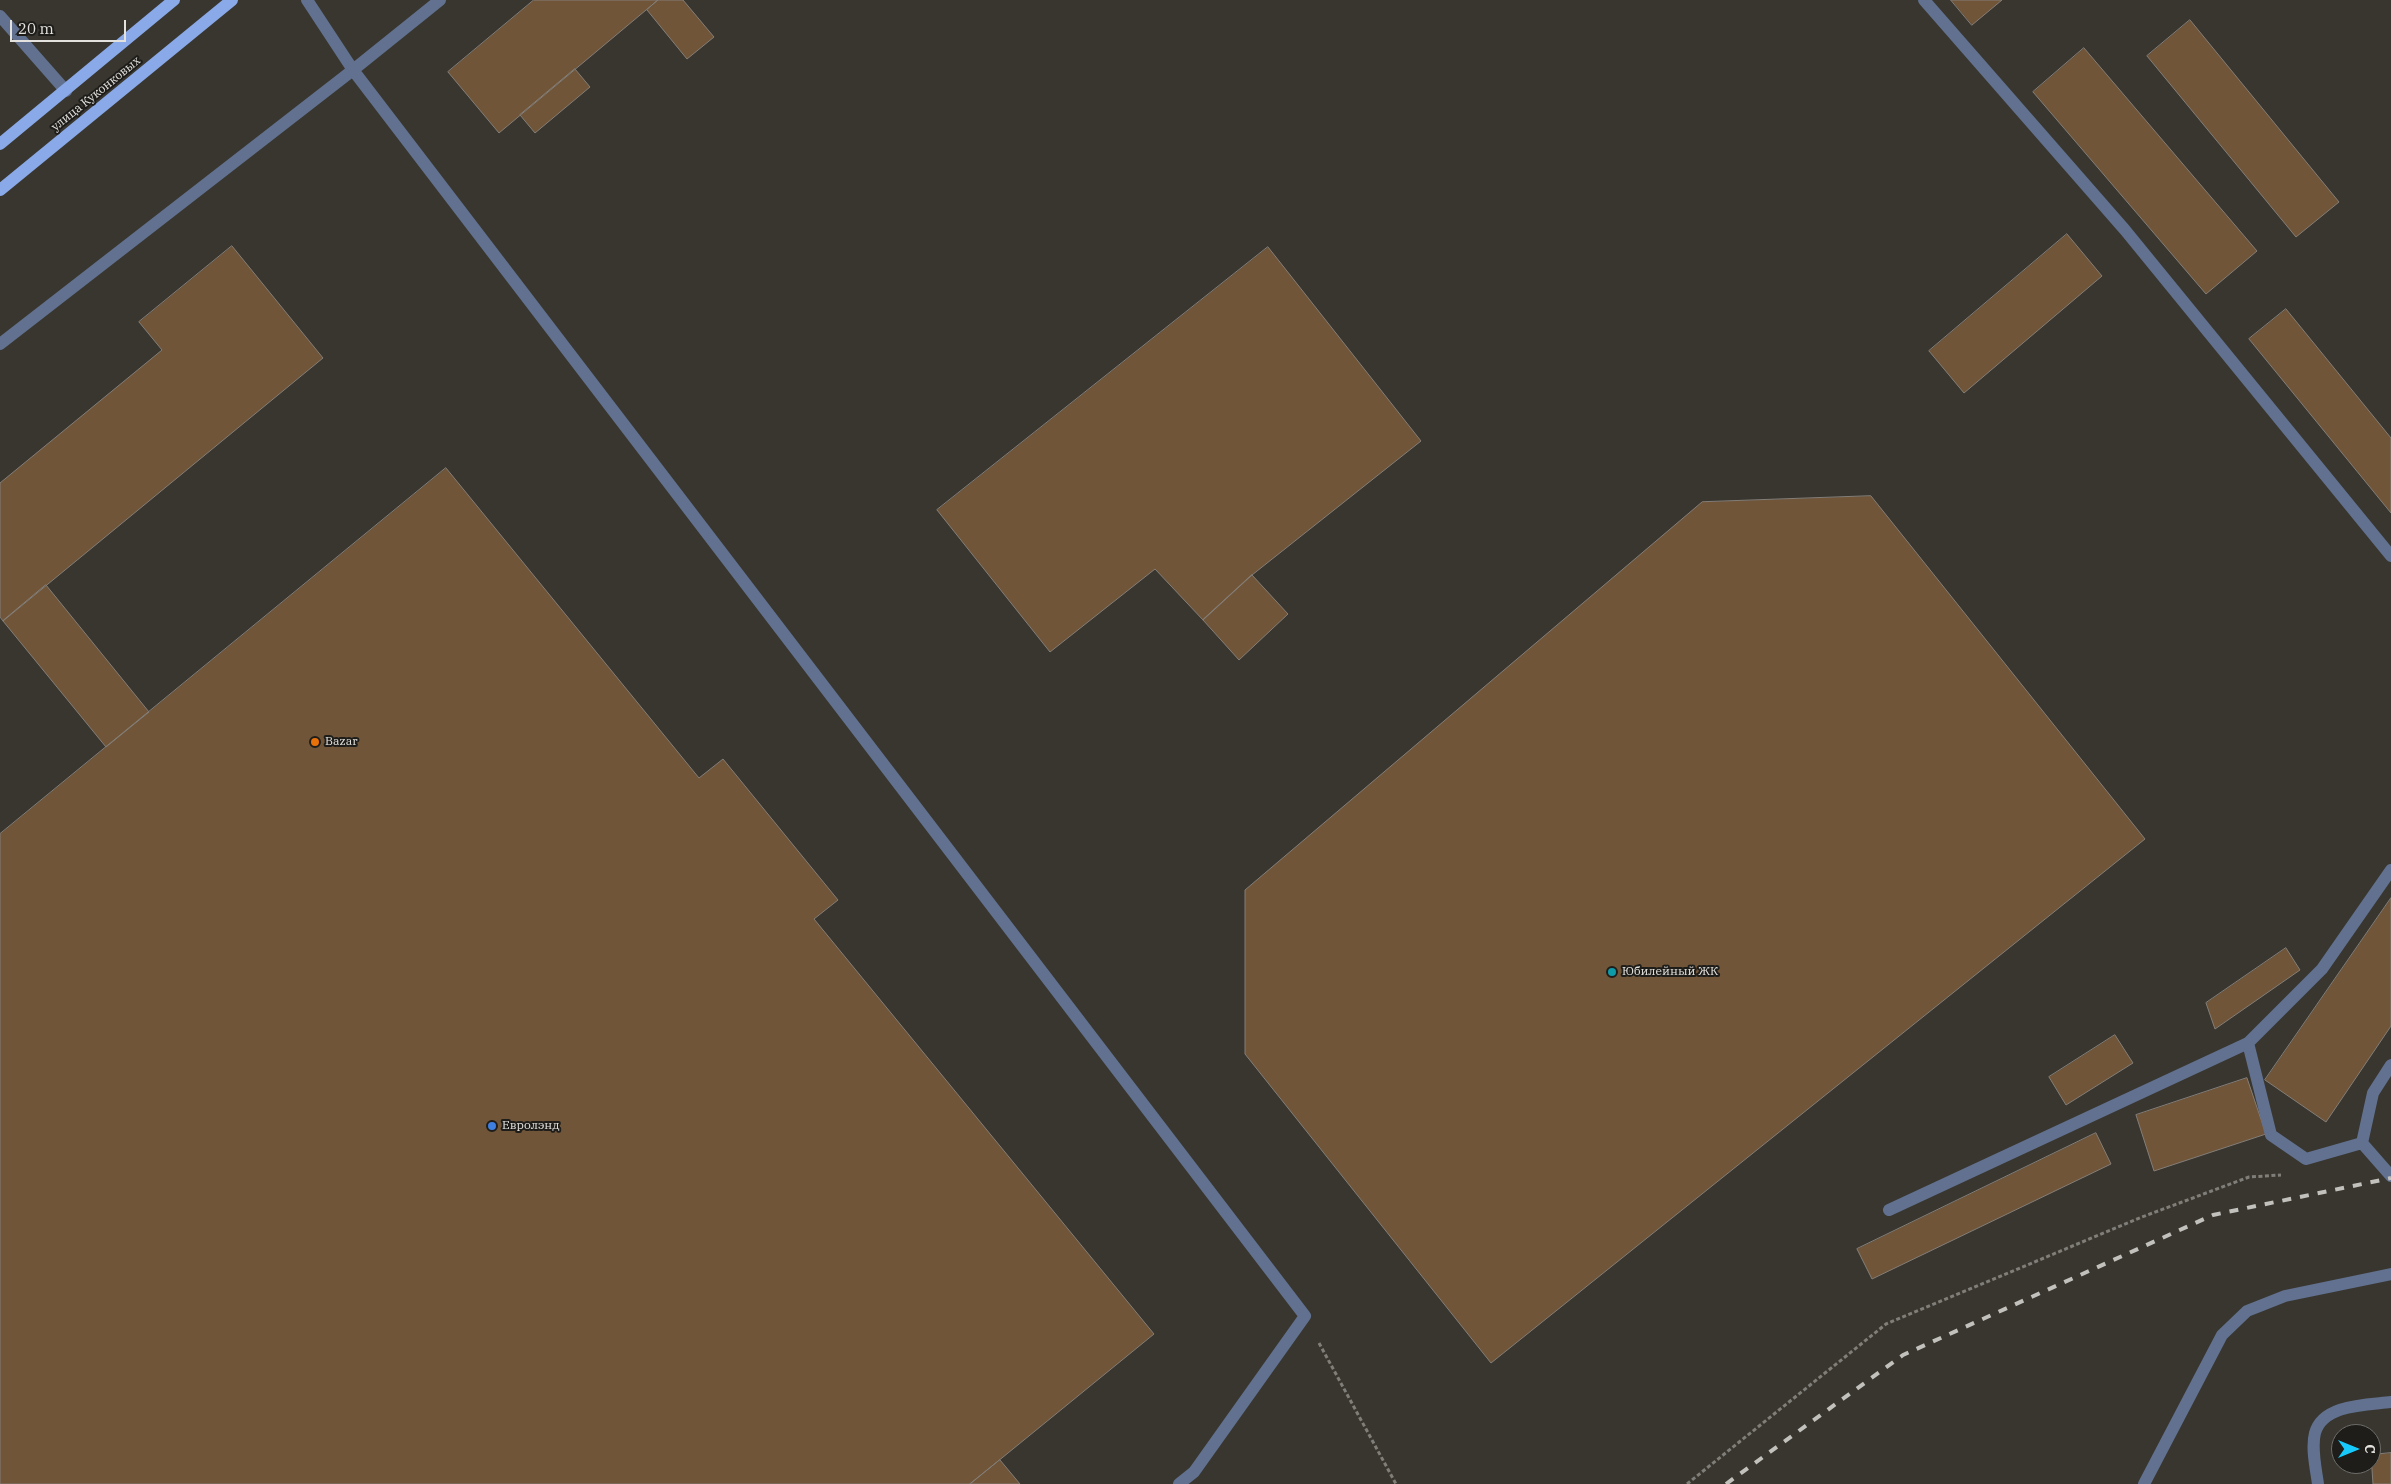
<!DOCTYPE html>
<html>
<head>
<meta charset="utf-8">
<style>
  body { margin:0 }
  #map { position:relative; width:2391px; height:1484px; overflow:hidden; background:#38362f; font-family:"IBM Plex Serif",serif }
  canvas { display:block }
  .north { position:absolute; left:2331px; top:1424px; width:50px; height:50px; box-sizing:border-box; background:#1e1d1a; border:1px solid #6d6c68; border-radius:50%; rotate:90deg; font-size:14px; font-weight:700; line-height:20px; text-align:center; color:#e4e2de }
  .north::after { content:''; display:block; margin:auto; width:18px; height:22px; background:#17cafb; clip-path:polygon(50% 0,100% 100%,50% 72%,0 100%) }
  .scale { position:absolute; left:10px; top:20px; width:116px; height:22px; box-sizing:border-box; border:2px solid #e4e2de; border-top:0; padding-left:6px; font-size:15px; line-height:18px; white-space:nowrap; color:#e4e2de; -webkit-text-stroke:4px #1e1d1a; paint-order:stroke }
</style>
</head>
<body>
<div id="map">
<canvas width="2391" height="1484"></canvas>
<div class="north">С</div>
<div class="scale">20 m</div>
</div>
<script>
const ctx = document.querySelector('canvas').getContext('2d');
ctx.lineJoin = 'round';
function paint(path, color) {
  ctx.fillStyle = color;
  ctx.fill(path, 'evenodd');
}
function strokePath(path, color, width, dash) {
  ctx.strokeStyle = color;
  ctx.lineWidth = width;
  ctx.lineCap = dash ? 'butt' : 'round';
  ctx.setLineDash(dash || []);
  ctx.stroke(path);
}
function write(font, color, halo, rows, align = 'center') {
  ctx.font = font + ' "IBM Plex Serif",serif';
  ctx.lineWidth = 4;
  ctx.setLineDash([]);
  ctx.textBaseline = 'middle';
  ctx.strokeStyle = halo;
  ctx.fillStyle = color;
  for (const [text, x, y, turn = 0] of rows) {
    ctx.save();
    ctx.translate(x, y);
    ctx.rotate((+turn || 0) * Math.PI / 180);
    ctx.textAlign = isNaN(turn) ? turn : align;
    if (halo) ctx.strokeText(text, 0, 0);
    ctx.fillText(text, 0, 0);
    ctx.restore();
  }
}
const building = new Path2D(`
  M534 0H658L499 133 448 72Z
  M658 0H683L714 37 687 59 647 10Z
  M1951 0H2002L1972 25Z
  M2190 20 2339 202 2296 237 2147 56Z
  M2084 48 2257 251 2206 294 2033 92Z
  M575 69 590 87 535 133 520 115Z
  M2067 234 2102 276 1964 393 1929 351Z
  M232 246 323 358 3 621 0 617V483L162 350 139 322Z
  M1268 247 1421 441 1252 575 1203 620 1155 569 1050 652 937 510Z
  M2286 309 2391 438V513L2249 339Z
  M446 468 699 778 723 759 838 900 814 919 1154 1334 970 1484H0V834Z
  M1871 496 2145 839 1491 1363 1245 1054V890L1702 502Z
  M1252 575 1288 614 1239 660 1203 620Z
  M46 585 149 712 106 747 3 621Z
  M2391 898V1026L2326 1122 2265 1080Z
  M2286 948 2300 970 2215 1029 2206 1003Z
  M2115 1035 2133 1063 2066 1105 2049 1077Z
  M2247 1078 2266 1134 2154 1171 2136 1115Z
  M2096 1133 2111 1164 1872 1279 1857 1249Z
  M2391 1453V1484H2373L2371 1455Z
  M1000 1460 1020 1484H970Z`);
const path = new Path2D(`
  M1319 1343 1396 1484
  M1687 1484 1886 1324 2142 1217 2249 1177 2281 1175`);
const minor = new Path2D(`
  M440 0 353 70 1305 1316 1194 1472 1179 1484
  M1924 0 2125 230 2391 556
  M0 16 66 91
  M0 344 353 70 307 0
  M2248 1043 2271 1135 2306 1159 2362 1143
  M2391 1065 2373 1093 2362 1143 2391 1176
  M1889 1210 2248 1043 2322 969 2391 870
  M2144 1484 2222 1335 2247 1311 2285 1296 2391 1274
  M2318 1484C2316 1469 2311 1448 2315 1433 2323 1404 2367 1405 2391 1402`);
const major = new Path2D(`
  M0 144 174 0
  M0 190 232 0`);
const rail = new Path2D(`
  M1726 1484 1903 1355 2213 1215 2391 1178`);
const markers = [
  [315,742,5,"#e8710a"],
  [1612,972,5,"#0f9aa8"],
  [492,1126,5,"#3f7fe0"]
];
const streetNames = [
  ["улица Куконковых",96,94,-39]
];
const poiNames = [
  ["Bazar",325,742],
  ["Юбилейный ЖК",1622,972],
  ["Евролэнд",502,1126]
];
paint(building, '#705539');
strokePath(building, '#847e78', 1);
strokePath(path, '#807e78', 3, [4, 2.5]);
strokePath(minor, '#61718f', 12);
strokePath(major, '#89a9e8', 12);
strokePath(rail, '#c3c1bc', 4, [9, 9]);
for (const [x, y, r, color] of markers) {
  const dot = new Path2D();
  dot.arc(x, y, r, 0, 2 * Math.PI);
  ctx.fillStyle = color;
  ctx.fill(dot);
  strokePath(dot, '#1e1d1a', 2);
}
write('12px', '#e4e2de', '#1e1d1a', streetNames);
write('12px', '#e4e2de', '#1e1d1a', poiNames, 'left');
</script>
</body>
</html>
